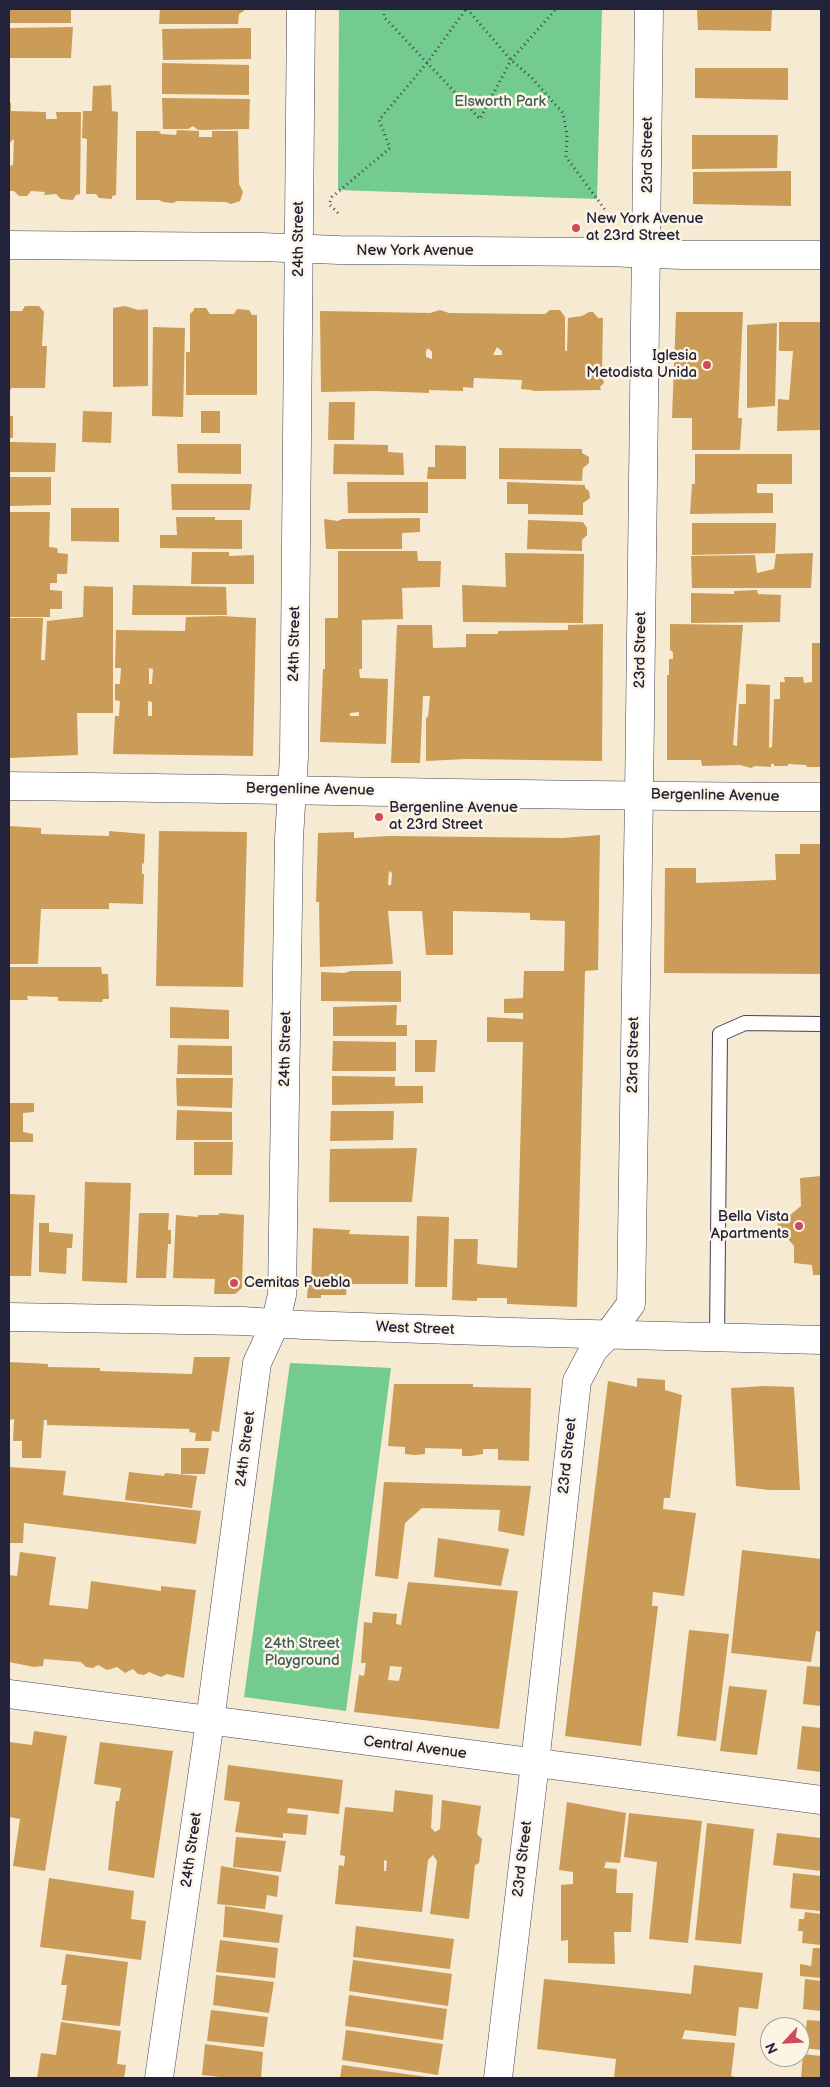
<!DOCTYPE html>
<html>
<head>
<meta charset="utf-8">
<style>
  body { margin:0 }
  #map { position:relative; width:830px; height:2087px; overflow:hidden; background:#f6ead2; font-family:"Balsamiq Sans",sans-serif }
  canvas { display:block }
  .frame { position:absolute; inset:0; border:10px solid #22223b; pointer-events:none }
  .north { position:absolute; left:760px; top:2017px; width:50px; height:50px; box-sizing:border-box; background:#fcf5e5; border:1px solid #a5a1a1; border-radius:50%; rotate:245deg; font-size:14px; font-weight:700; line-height:20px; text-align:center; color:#22223b }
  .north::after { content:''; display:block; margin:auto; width:18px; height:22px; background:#d1495b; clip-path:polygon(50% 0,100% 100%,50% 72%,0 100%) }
</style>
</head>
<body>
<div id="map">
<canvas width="830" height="2087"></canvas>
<div class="frame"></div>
<div class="north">N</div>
</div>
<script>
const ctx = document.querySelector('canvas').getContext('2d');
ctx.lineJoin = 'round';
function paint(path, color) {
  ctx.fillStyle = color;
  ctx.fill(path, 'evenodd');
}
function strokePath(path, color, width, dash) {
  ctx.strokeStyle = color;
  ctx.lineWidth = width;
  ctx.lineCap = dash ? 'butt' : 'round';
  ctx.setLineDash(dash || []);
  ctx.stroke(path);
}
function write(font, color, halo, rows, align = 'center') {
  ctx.font = font + ' "Balsamiq Sans",sans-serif';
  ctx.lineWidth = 5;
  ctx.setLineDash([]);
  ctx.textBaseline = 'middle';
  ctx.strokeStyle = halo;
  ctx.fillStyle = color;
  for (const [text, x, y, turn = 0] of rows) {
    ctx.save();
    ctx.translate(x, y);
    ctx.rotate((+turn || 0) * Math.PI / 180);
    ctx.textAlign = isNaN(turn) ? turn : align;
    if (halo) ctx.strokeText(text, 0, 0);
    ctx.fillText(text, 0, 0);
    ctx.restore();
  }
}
const green = new Path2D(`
  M339 9H602L597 199 338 190Z
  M290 1363 391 1368 346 1711 244 1697Z`);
const building = new Path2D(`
  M9 9H71V23H9Z
  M160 9H244V11L239 14 238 24H159Z
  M697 9H772L771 31 698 30Z
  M73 27 71 58H9V28Z
  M251 28V59L163 60 162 29Z
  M162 63 249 65V95L162 94Z
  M695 68H788V100L695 98Z
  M111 85 112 111 118 112 116 195 112 196V199L99 198 96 194H86L87 139 82 138 83 111H92L93 86Z
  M162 98 250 99 249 129 198 130 193 126 188 129H163Z
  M9 103H11V111L46 112V119H57L56 112H81L80 194 76 195 73 200 61 199 56 194 44 195 45 192 31 191 27 196H19L14 191H9V166L13 165 14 139 9 143Z
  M177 130 199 131V137H212V131H238L239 184 243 192 240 201 231 204 226 202 177 201 173 203 163 202 159 200H136V131H159L161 134 176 135Z
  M692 135H778L777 168 692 169Z
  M791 171V206L693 204V172Z
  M25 306H39L44 312 42 346H47L45 388H11V390H9V311H22Z
  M125 306 138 310 148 309V386L113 387V308Z
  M194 308H206L210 314H234L237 309 249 310 252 315H257V395H186V352H190V314L194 310Z
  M440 310 449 313 532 314H545L550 310H560L565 317V351H567L568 318 582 316 589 312H593L598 318H603L602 373 604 383 600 387 601 390 533 391 532 390 521 389 522 380 474 378 473 388 463 387V391L429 390V393L375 391 321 392 320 311 430 313ZM497 347 502 351V355H493ZM428 348 432 352V359L426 357V351Z
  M676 312H743L738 418H742L740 450H692V418H672Z
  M779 322H821V430L777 431 778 399 789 400 793 351H779Z
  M777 323 775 406 747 408V325Z
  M153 327 185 328 183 417 152 416Z
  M329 402H355L354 440H328Z
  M83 411 112 412 111 443 82 442Z
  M201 411H220V433H201Z
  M9 416H13V438H9Z
  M9 442 56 443 55 472H9Z
  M177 444H241V474L178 473Z
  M334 444 388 445V452L403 453 404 475 333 474Z
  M435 445 466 446V479H427L428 467H435Z
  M499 448 582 449V453L589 457V463L583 468 582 481 499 479Z
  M695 454H792V484H757V493H773V513L690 514 692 484H695Z
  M9 477H51V505L9 506Z
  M347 482H428V513H348Z
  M507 482 585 485V488L589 491 590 498 583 503V515L528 514V504H507Z
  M171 484H252L250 510H172Z
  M71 508H119V542L71 541Z
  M9 512H50L49 547 57 548 58 553 68 554 67 574H57V583H50V590L62 591V609H50V617H9Z
  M176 517H215V520H242V549L160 548V535H177Z
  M420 518V532L402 533V549H326L324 519 338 521 342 519Z
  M528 520 583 522 587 528V535L582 540V551L527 549Z
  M692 523H776L775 553 692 555Z
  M338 551H417L418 561H441L440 587 402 588 403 619 362 620V669H359L360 678 388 679 386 744 320 742 323 669H325V618H338ZM359 712V716H350V713Z
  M192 552H229V556L254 555V584H191Z
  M505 553 584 554 583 623 463 622 462 585 506 587Z
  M813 553 811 588H692L691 556 755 555 757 573 774 569 776 554Z
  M133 585 226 587 227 615H132Z
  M84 586 113 587V713H77L78 755 9 758 10 618H43L41 660H45L47 621 83 617Z
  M757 590 758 594 781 595 780 622 691 623V593L734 594V591Z
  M222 616 256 618 253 756 113 754 115 716H119L120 701 115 700V684H120L121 668H115L116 630 185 631 186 617ZM149 668 153 669 152 684H149ZM148 701 152 702V716H148Z
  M603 624 602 761 466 759 426 761V718L428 717 430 696H423L420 763H391L397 625H432L433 648 466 647V634H498V631L568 630V625Z
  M670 624 743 625 733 745 737 746 739 704H746V684L770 685 769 748 772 747 774 699H780V682H785L784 677H803L804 683 812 682V643H821V767H807L806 765 788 764V766H774V764H771V767L755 766 751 768 740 765 702 766 701 760H667V675H669V659H673V652L670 650Z
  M9 826 41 828V834L109 836V831L145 834 144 863 142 864V874H144L143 904 109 903V909H41L38 964H9Z
  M159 831 247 832 243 987 156 986Z
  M354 832V838L389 836 563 838 600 835 598 970 585 971 577 1307 507 1304V1298H477V1301L452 1300 454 1239H478L477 1264 517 1268 523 1042H487V1017L523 1019V1013H504V999L523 998 524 971H564L565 921 530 920V913L453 911V955H426L422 911H388L393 964 320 967 319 902H316L318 833ZM389 871 392 873 391 885H388Z
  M800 844H821V974L664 973 665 868H696V883L776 880 775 854H800Z
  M9 967H101L102 974H108L109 999H103L102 1002 58 1001V997L27 996 28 1000H9Z
  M351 971H401V1002L321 1001V972L344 973Z
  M397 1005 396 1025H407V1036H333V1007Z
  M170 1007 229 1010V1039L170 1038Z
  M415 1040H437L435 1072H415Z
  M333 1041 396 1042V1071H332Z
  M178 1045 232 1046V1075L177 1074Z
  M332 1076 395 1077V1086H423V1103L332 1105Z
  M176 1078H233L232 1108 177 1106Z
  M9 1103H34V1112L23 1113V1132L33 1134V1142H9Z
  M177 1110 232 1112V1140H176Z
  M331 1111H394L393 1140 330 1141Z
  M194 1142H233L232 1175H194Z
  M417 1148 412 1202H329L330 1149Z
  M821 1176V1275H813L812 1265 794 1263V1246L788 1239 777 1238 778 1214 790 1215 801 1206 800 1178Z
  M85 1182 131 1183 127 1283 82 1281Z
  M9 1194 35 1195 31 1276H9Z
  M139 1213H169L168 1230H171V1244H168L166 1278H136Z
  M220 1213 244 1215 242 1288 235 1294H214L215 1279 173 1278 176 1215 198 1217V1215H218Z
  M417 1216 449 1217 447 1287H415Z
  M39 1223H49V1232L73 1234 72 1248H67L66 1274 39 1272Z
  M313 1228 350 1230 349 1234 409 1236 408 1284H347L346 1295H321V1298H307L308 1285H311Z
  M194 1357H230L219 1432 212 1431 211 1441H195L196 1433 189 1432 190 1429 47 1425V1420H44L41 1458H22V1441H13L14 1419 9 1420V1362L48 1364V1367L100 1368V1371L192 1374Z
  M637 1378 665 1380V1390L682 1395 670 1498H664L663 1509 696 1513 684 1596 653 1592 652 1606H658L641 1746 565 1736 608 1381 637 1387Z
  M394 1384H473V1387L531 1388 529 1461 498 1460V1449H483V1454L471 1456H462V1449L425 1448V1454L415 1455 405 1454V1447L388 1446Z
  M765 1386 794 1387 800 1490H769L736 1486 731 1388Z
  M181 1448H209L205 1474H181Z
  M9 1467 66 1471 63 1495 201 1511 196 1544 24 1523 23 1543H9Z
  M129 1472 164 1476 165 1473 197 1476 192 1508 125 1500Z
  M384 1482 531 1486 524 1536 498 1531 500 1510 422 1508 405 1523 398 1579 375 1576Z
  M438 1538 509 1549 501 1586 434 1577Z
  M742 1550 821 1559V1632L816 1631 811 1662 731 1653Z
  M20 1552 56 1557 49 1605 88 1609 91 1581 161 1591V1586L196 1590 184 1678 167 1674 161 1677 149 1672 144 1675 138 1674 133 1669 125 1673 117 1667 107 1670 98 1665 93 1668 86 1667 81 1662 44 1659 43 1666 34 1667 9 1662V1575L17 1576Z
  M408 1582 518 1591 499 1729 354 1712 359 1675 364 1676 366 1663H361L364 1622 372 1623 373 1612 397 1614 396 1624 401 1625ZM390 1666 402 1667 399 1681 388 1680Z
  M689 1630 729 1634 716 1741 677 1736Z
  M807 1666 821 1667V1706L803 1704Z
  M729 1686 767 1690 757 1755 720 1751Z
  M802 1726 821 1728V1772L797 1769Z
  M34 1731 67 1736 45 1871 13 1866 20 1819 9 1817V1742L32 1745Z
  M100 1742 173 1751 154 1878 108 1870 116 1801H119L121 1788 94 1784Z
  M228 1765 343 1780 339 1814 288 1808 287 1813 308 1815 306 1835 283 1833V1838L235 1832 240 1802 224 1800Z
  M395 1790 433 1795 431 1828 435 1832 440 1829 442 1800 481 1806 477 1834 482 1839 479 1863 475 1865 469 1919 430 1914 437 1861 433 1855 428 1860 422 1912 335 1904 339 1865 344 1866 345 1856 340 1855 345 1807 393 1812ZM384 1860 387 1861 386 1871H384Z
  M567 1802 626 1813 620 1863 606 1862 604 1868 617 1869 616 1893H633L631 1932H614L615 1964 568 1963V1940L561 1941V1885L573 1884V1872L559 1870Z
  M629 1813 702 1821 688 1943 649 1939 657 1862 624 1857Z
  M707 1823 754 1829 741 1944 695 1940Z
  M777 1833 821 1838V1871L773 1865Z
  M236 1837 286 1841 281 1872 233 1867Z
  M221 1866 279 1876 277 1897 267 1895 265 1909 217 1904Z
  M793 1873 821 1876V1911L790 1908Z
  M49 1878 134 1891 131 1919 146 1921 141 1960 40 1947Z
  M225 1906 283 1915 279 1943 223 1937Z
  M805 1912 821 1914V1945L802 1943 803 1931H798L799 1919H804Z
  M356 1926 454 1939 450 1969 353 1957Z
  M220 1940 278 1948 275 1978 216 1972Z
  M813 1948H821V1978L800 1976V1964L811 1966Z
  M66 1954 128 1962 120 2026 62 2020 67 1985H61Z
  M353 1960 452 1974 448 2006 349 1991Z
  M694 1965 763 1973 758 2009 739 2007 736 2036 685 2030 682 2039 735 2043 731 2076 738 2078H614L616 2059 537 2049 544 1979 691 1994Z
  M216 1975 274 1982 269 2013 213 2005Z
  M805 1979 821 1981V2011L803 2009Z
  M349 1995 447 2009 443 2040 345 2026Z
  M211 2010 268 2017 264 2047 207 2041Z
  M807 2020 821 2021V2050L804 2048 805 2039 800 2038V2027L806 2028Z
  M61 2022 121 2031 117 2064 126 2065 124 2078H37L41 2053 56 2055Z
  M346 2030 443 2044 438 2075 342 2060Z
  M205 2044 263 2052 261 2078H230L202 2075Z
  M803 2054 821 2056V2078H801Z
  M342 2065 427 2077V2078H340Z`);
const path = new Path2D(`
  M384 9V17L480 119 511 60 556 9
  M467 9 511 60 531 77 563 113 567 135 566 157 606 211
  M338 213 329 204 332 197 390 148 379 120 427 63 466 9`);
const service = new Path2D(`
  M717 1338 720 1034 745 1023 821 1024`);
const minor = new Path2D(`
  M9 1317 243 1321 303 1325 512 1332 821 1340
  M9 1694 821 1800
  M159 2078 210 1721 257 1363 275 1324 282 1295 289 838 294 757 301 9
  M498 2078 535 1763 577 1381 594 1349 608 1335 631 1304 639 795 649 9`);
const tertiary = new Path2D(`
  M9 245 261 247 339 250 605 252 681 255H821
  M9 786C280 789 550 796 821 797`);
const markers = [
  [576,228,5,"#d1495b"],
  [707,365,5,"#d1495b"],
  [379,817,5,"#d1495b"],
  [799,1226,5,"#d1495b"],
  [234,1283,5,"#d1495b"]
];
const parkNames = [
  ["Elsworth Park",500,102],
  ["24th Street",302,1644],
  ["Playground",302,1661]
];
const streetNames = [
  ["23rd Street",648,155,-90],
  ["24th Street",299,239,-90],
  ["New York Avenue",415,251],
  ["24th Street",295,644,-89],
  ["23rd Street",641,650,-89],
  ["Bergenline Avenue",310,790,1],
  ["Bergenline Avenue",715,796,1],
  ["24th Street",286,1049,-89],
  ["23rd Street",634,1055,-89],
  ["West Street",415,1329,2],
  ["24th Street",246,1449,-83],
  ["23rd Street",568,1456,-84],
  ["Central Avenue",415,1748,7],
  ["24th Street",192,1850,-82],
  ["23rd Street",523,1859,-83]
];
const poiNames = [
  ["New York Avenue",586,219],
  ["at 23rd Street",586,236],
  ["Iglesia",697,356,"right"],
  ["Metodista Unida",697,373,"right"],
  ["Bergenline Avenue",389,808],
  ["at 23rd Street",389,825],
  ["Bella Vista",789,1217,"right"],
  ["Apartments",789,1234,"right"],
  ["Cemitas Puebla",244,1283]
];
paint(green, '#73cb90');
paint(building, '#cb9b58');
strokePath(service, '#424052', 16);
strokePath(minor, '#424052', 29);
strokePath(tertiary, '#424052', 29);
strokePath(path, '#424052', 3, [1, 4]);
strokePath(service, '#fff', 14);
strokePath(minor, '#fff', 28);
strokePath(tertiary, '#fff', 28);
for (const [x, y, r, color] of markers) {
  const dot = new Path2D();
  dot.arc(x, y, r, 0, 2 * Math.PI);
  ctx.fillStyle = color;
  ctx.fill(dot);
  strokePath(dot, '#fcf5e5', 2);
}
write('15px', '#3e5d59', '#fcf5e5', parkNames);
write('15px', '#22223b', '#fcf5e5', streetNames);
write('15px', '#22223b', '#fcf5e5', poiNames, 'left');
</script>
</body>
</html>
